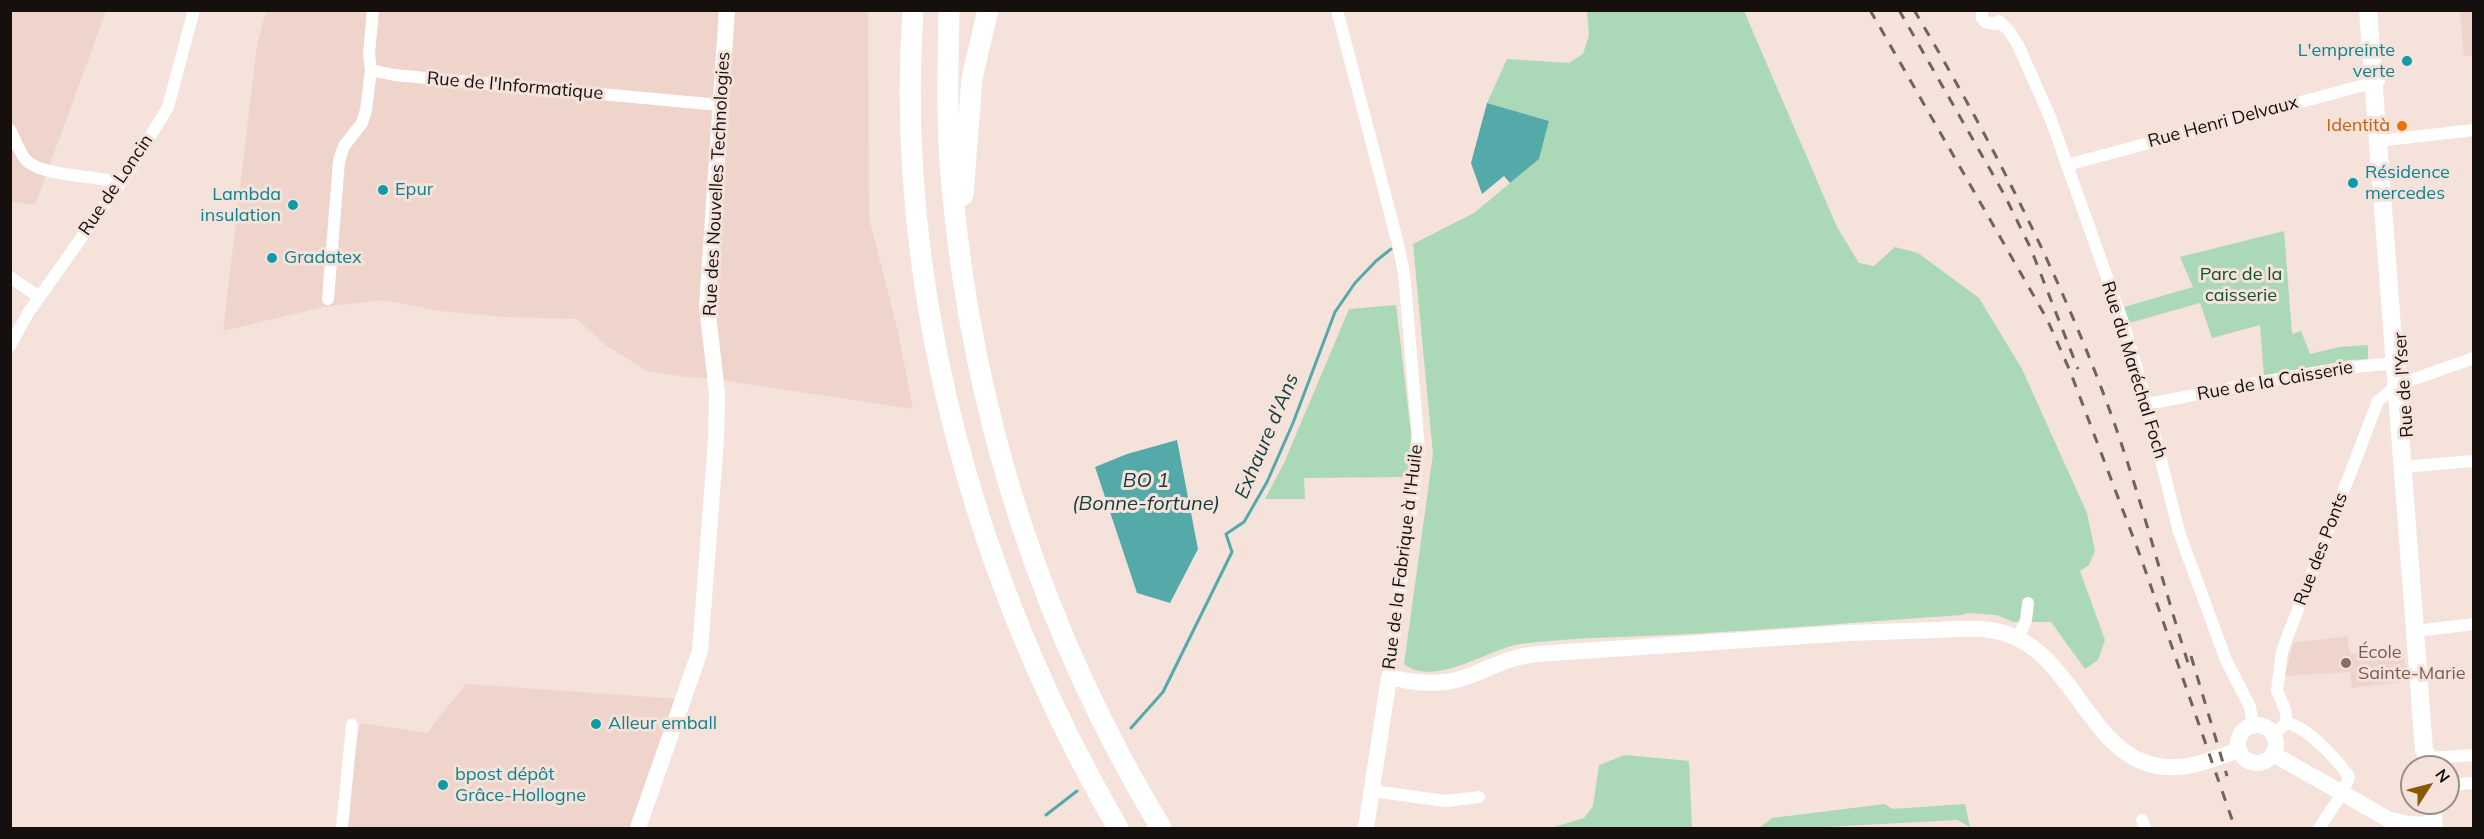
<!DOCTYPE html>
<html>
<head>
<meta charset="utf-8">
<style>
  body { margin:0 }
  #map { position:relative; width:2484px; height:839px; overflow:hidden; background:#f4e2db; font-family:Mulish,sans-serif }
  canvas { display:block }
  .frame { position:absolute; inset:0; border:12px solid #150f0d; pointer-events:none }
  .north { position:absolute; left:2400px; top:755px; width:60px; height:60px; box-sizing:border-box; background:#f4e2db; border:2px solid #9b8e89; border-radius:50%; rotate:54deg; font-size:16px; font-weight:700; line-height:24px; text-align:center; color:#150f0d }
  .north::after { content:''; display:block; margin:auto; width:21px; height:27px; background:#895800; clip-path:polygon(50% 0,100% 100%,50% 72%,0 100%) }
</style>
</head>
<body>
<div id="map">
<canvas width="2484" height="839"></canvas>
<div class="frame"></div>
<div class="north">N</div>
</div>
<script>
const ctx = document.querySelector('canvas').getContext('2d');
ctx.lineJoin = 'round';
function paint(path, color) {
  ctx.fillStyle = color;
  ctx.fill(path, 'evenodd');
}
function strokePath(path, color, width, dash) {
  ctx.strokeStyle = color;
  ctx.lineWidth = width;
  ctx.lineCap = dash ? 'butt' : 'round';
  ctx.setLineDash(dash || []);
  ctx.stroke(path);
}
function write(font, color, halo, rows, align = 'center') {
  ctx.font = font + ' Mulish,sans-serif';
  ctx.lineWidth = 6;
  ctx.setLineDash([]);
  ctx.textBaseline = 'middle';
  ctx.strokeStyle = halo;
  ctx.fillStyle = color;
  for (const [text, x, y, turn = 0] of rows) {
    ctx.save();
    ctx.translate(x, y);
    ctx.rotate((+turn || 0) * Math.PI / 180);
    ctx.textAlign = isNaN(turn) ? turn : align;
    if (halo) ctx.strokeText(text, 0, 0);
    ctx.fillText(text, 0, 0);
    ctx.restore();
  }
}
const built = new Path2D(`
  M11 11H106L35 205 11 202Z
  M266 11H868L869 218 898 332 913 409 707 378 686 377 647 371 607 346 577 319 505 317 439 311 384 300 323 307 223 331 257 45Z
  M2460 11H2473V55L2464 56Z
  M2347 636 2350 654 2403 649 2407 681 2352 688 2350 672 2285 676 2293 643Z
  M466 684 679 699 633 828H343L360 723 427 733Z`);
const green = new Path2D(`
  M1587 11H1744L1837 227 1859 263 1874 266 1895 247 1918 253 1979 298 2022 369 2087 513 2095 551 2089 565 2080 571 2105 640 2098 660 2085 669 2051 622H2013L1997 615 1968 613 1962 615C1871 621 1780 629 1689 634 1634 637 1574 637 1520 644 1488 649 1434 688 1404 664L1433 454 1413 244 1474 213 1539 159 1549 121 1487 103 1507 59 1569 63 1583 54 1589 35Z
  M2284 231 2292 334 2301 331 2310 354 2339 347 2368 345V359L2350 360 2264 376 2260 325 2212 338 2200 303 2129 323 2124 307 2193 287 2180 257Z
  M1396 305 1411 433 1409 477 1304 478 1305 499H1265L1284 463 1349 309Z
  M1625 755 1689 761 1692 828H1551L1584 818 1593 806 1599 765Z
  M1885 804 1892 809 1965 804 1970 827 1957 820 1806 828H1759L1772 818Z`);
const water = new Path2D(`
  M1487 103 1549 121 1539 159 1510 183 1504 176 1482 194 1471 163Z
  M1177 440 1198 549 1170 603 1137 593 1095 467 1127 454Z`);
const stream = new Path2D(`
  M1131 728 1163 692 1232 552 1226 534 1244 522 1267 482 1293 423 1335 312 1355 283 1376 261 1391 249
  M1046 815 1077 791`);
const street = new Path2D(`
  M373 10 369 54 371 70 394 75 720 105
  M1337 10 1398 244 1404 273 1419 449 1389 677
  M1982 10V18L1985 22 1995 24 1999 21
  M1999 21 2009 31 2018 45 2050 117 2125 328 2147 404 2179 532 2226 660 2250 707 2253 725
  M10 130C15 139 19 151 25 159 42 178 94 174 119 183
  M2377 141 2474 130
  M2067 165 2379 81
  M10 277 39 297
  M328 299 339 161 344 146 362 123 366 110 371 70
  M10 346 28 313 131 168 168 107 194 10
  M2147 404C2231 389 2316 368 2401 363
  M2402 467 2474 461
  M2416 631 2474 624
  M2018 638 2026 620 2028 603
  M2287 723 2285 709 2277 691 2282 651 2378 401 2397 385 2474 358
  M2273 734 2287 723C2307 727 2338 760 2349 777L2342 794 2319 828
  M2429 758 2474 755
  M2448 785 2474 783
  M1372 791 1446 801 1479 797
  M2142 820 2145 828
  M342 828 352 725`);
const secondary = new Path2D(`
  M2238 744a19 19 0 1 1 38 0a19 19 0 1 1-38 0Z
  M2273 754 2388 819 2407 824 2434 825
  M638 828 700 651 716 440 717 393 707 306 727 10
  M1366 828 1389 677C1413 683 1439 686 1463 678 1491 669 1505 657 1537 654 1641 647 1745 640 1849 633 1878 632 1906 631 1935 630 1959 629 1984 626 2007 634 2080 658 2092 773 2178 767 2199 766 2220 756 2239 750`);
const primary = new Path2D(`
  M2368 10 2424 750 2429 758 2430 767
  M2432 803 2434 828`);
const highway = new Path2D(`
  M913 10C894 294 977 585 1118 828
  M949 10C948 69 946 129 952 187 973 418 1042 630 1161 828
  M963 195 972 78 988 10`);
const rail = new Path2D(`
  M1870 10 2047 319 2070 371 2141 558 2235 828
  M1899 10 2004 194 2031 249 2078 369
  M1914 10C1991 139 2060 274 2111 414 2141 497 2162 582 2189 666
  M2191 656 2227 776`);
const markers = [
  [2407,61,6,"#0f9aa8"],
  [2402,126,6,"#e8710a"],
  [2353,183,6,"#0f9aa8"],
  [383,190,6,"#0f9aa8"],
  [293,205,6,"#0f9aa8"],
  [272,258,6,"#0f9aa8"],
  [2346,663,6,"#8d6e63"],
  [596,724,6,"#0f9aa8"],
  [443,785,6,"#0f9aa8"]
];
const cultureNames = [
  ["L'empreinte",2395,51,"right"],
  ["verte",2395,72,"right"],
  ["Résidence",2365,173],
  ["mercedes",2365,194],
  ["Epur",395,190],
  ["Lambda",281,195,"right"],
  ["insulation",281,216,"right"],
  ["Gradatex",284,258],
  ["Alleur emball",608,724],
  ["bpost dépôt",455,775],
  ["Grâce-Hollogne",455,796]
];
const streetNames = [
  ["Rue de l'Informatique",515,86,5],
  ["Rue Henri Delvaux",2223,122,-15],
  ["Rue des Nouvelles Technologies",717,184,-87],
  ["Rue de Loncin",116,185,-56],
  ["Rue du Maréchal Foch",2134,370,73],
  ["Rue de la Caisserie",2275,381,-10],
  ["Rue de l'Yser",2404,385,-94],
  ["Rue des Ponts",2321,549,-69],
  ["Rue de la Fabrique à l'Huile",1403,557,-83]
];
const foodNames = [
  ["Identità",2390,126]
];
const parkNames = [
  ["Parc de la",2241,275],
  ["caisserie",2241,296]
];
const educationNames = [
  ["École",2358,653],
  ["Sainte-Marie",2358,674]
];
const waterNames = [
  ["Exhaure d'Ans",1267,436,-67],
  ["BO 1",1146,481],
  ["(Bonne-fortune)",1146,504]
];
paint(built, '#eed4cb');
paint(green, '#abd8b7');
paint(water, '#54a9a9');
strokePath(stream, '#54a9a9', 3);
strokePath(street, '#fff', 12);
strokePath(secondary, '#fff', 16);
strokePath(primary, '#fff', 18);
strokePath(highway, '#fff', 21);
strokePath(rail, '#6d635f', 3, [10, 10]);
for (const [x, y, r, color] of markers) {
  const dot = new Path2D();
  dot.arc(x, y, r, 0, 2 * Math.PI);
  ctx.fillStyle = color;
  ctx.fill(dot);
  strokePath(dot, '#f4e2db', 2);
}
write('18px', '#0d838f', '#f4e2db', cultureNames, 'left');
write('18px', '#150f0d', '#f4e2db', streetNames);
write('18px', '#c56008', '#f4e2db', foodNames, 'right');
write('18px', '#0e512c', '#f4e2db', parkNames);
write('18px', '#785e54', '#f4e2db', educationNames, 'left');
write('italic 20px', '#123b3b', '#f4e2db', waterNames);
</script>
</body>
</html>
